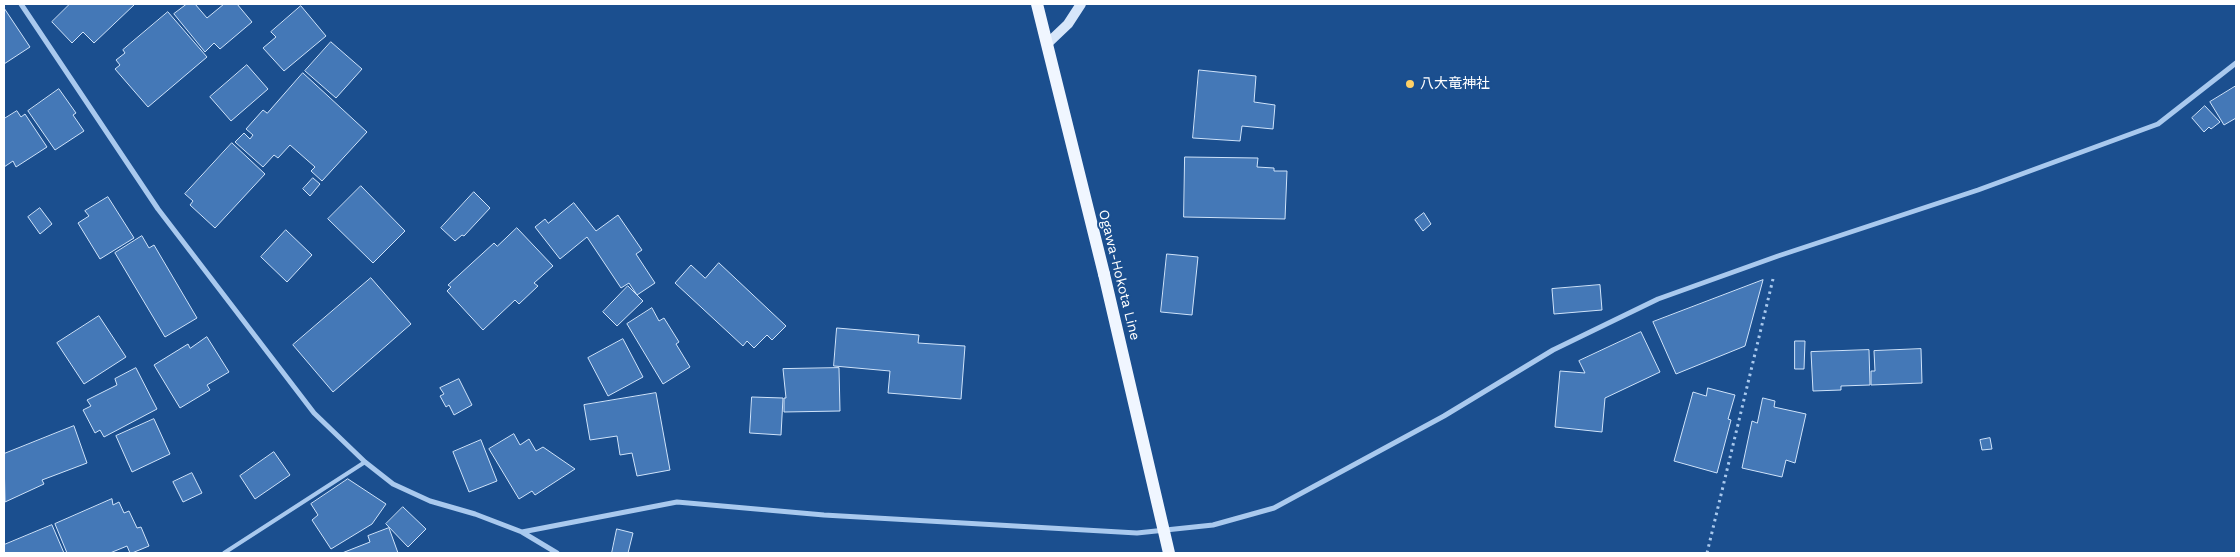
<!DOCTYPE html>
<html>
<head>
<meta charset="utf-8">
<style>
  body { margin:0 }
  #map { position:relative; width:2240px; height:557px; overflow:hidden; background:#1b4f8f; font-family:"Work Sans",sans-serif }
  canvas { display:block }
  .frame { position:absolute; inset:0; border:5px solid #fff; pointer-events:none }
</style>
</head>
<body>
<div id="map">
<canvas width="2240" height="557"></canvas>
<div class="frame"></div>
</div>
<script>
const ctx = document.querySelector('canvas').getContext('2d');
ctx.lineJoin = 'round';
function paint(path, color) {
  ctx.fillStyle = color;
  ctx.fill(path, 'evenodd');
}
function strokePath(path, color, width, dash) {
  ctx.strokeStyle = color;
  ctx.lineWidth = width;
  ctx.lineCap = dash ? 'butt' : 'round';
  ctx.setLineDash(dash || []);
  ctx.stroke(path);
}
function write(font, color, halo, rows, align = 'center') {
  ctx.font = font + ' "Work Sans","Noto Sans JP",sans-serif';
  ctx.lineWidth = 4;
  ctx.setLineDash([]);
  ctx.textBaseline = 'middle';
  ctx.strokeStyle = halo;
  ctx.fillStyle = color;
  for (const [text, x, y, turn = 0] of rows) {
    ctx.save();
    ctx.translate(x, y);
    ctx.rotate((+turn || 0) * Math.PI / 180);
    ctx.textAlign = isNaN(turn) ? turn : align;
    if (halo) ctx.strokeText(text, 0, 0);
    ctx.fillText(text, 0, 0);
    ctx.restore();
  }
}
const building = new Path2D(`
  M70 4H135L94 43 83 32 72 43 52 22Z
  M187 4H195L207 18 224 4H237L252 22 220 49 214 43 205 52 174 14Z
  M301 6 326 36 284 71 263 48 276 37 271 32Z
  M4 8 30 47 4 64Z
  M168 12 207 57 148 107 115 69 120 65 116 60 125 53 123 50Z
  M331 42 362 69 336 98 305 71Z
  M247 65 268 89 231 121 210 97Z
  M1199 70 1256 76 1254 102 1275 105 1273 129 1242 126 1240 141 1193 138Z
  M303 73 367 132 322 181 311 171 315 167 290 145 278 158 274 155 263 167 235 142 244 133 250 139 253 135 246 129 263 110 267 113Z
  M2236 86V118L2224 125 2210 102Z
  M59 89 76 113 73 115 84 131 55 150 28 111Z
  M2205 106 2220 122 2211 129 2209 127 2204 132 2192 118Z
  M17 111 21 117 25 114 47 147 16 167 13 161 4 167V119Z
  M232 143 265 174 215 228 190 205 193 201 185 194Z
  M1185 157 1258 158 1257 167 1274 168V171H1287L1285 219 1184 217Z
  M313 178 320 184 310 196 303 189Z
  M361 186 405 231 373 263 328 219Z
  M474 192 490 208 464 236 462 235 455 241 441 228Z
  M108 197 134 238 100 259 78 223 89 216 85 211Z
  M574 203 596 231 618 215 642 250 636 254 655 283 637 295 629 283 621 288 587 237 560 259 535 227 545 219 548 223Z
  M40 208 52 224 40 234 28 217Z
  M1424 213 1431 224 1423 231 1415 220Z
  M517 228 553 266 534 283 538 286 519 304 515 300 483 330 447 291 451 287 448 285 494 243 497 246Z
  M286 230 312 255 287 282 261 257Z
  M142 236 149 248 154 245 197 318 165 337 115 253Z
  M1167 254 1198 257 1192 315 1161 312Z
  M719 263 786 326 772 340 767 335 754 348 747 341 743 346 675 283 691 265 705 278Z
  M371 278 411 324 333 392 293 345Z
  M1763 280 1745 346 1676 374 1653 322Z
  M1600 285 1602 310 1554 314 1552 289Z
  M628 286 643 301 617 326 603 312Z
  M652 308 659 321 664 318 679 342 676 344 690 367 663 384 627 324Z
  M99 316 126 357 84 384 57 343Z
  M837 328 919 335 918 343 965 346 961 399 888 393 890 371 834 366Z
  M1641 332 1660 372 1605 398 1602 432 1555 427 1560 371 1585 373 1579 361Z
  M207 337 229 372 207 385 210 390 180 408 154 365 188 344 190 348Z
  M623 339 643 377 608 396 588 358Z
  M1795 341H1805L1804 369H1795Z
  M1921 349 1922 383 1871 385V371H1875L1874 351Z
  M1869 350 1870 385 1841 386V390L1813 391 1811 352Z
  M136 368 157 409 104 437 100 430 95 433 83 410 91 406 87 400 117 385 115 379Z
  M839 368 840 411 784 412V398H786L783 369Z
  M459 379 472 405 454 415 449 405 446 407 440 396 444 394 440 388Z
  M1708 388 1735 395 1728 419 1731 420 1717 473 1674 461 1693 392 1706 396Z
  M656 393 670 470 637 476 632 453 620 455 617 436 590 440 584 405Z
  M752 397 783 398 781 435 750 433Z
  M1763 398 1775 401 1774 407 1806 414 1795 463 1786 460 1782 477 1742 468 1752 421 1757 423Z
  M154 419 170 454 132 472 116 436Z
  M74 426 87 463 42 480 44 484 5 502 4 454Z
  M514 434 520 445 529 439 536 451 543 447 575 469 535 495 532 491 519 499 489 449Z
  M1990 438 1992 449 1982 450 1980 440Z
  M481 440 497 481 469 492 453 452Z
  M274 452 290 475 255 499 240 476Z
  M192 473 202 493 183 502 173 482Z
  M348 479 386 504 372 524 331 549 312 520 318 515 311 504Z
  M112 499 113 505 119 502 124 513 129 511 137 528 141 527 149 546 132 553H130L127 546 110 553H67L55 524Z
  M403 507 426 529 408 547 386 524Z
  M52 525 64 553H4V545Z
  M389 528 398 553H342L370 542 368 536Z
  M617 529 633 533 628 553H612Z`);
const path = new Path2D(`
  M1707 553 1773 279`);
const lane = new Path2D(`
  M224 553 365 462`);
const street = new Path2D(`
  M21 4 158 209 314 413 365 462 393 484 430 501 475 514 522 532 557 553
  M522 532 677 502 824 515 1137 533 1213 525 1274 508 1444 416 1553 350 1658 299 1778 256 1978 190 2158 124 2236 63`);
const secondary = new Path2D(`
  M1047 44 1068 24 1081 4`);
const primary = new Path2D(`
  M1037 4 1104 274`);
const primaryBridge = new Path2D(`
  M1104 274 1169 553`);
const markers = [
  [1410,84,5,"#ffd166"]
];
const poiNames = [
  ["八大竜神社",1420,84]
];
const streetNames = [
  ["Ogawa-Hokota Line",1119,275,76]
];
paint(building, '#4478b7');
strokePath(building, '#cfe3fa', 1);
strokePath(path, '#a9c9ee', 3, [2.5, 4]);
strokePath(lane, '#a9c9ee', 4);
strokePath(street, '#a9c9ee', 5);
strokePath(secondary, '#d6e6fa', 10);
strokePath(primary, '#f0f6ff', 12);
strokePath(primaryBridge, '#f0f6ff', 12);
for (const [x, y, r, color] of markers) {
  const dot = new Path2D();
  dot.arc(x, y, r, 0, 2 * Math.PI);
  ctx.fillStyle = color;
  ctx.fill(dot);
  strokePath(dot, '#1b4f8f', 2);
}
write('14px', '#fff', '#1b4f8f', poiNames, 'left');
write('14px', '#fff', '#1b4f8f', streetNames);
</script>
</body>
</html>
